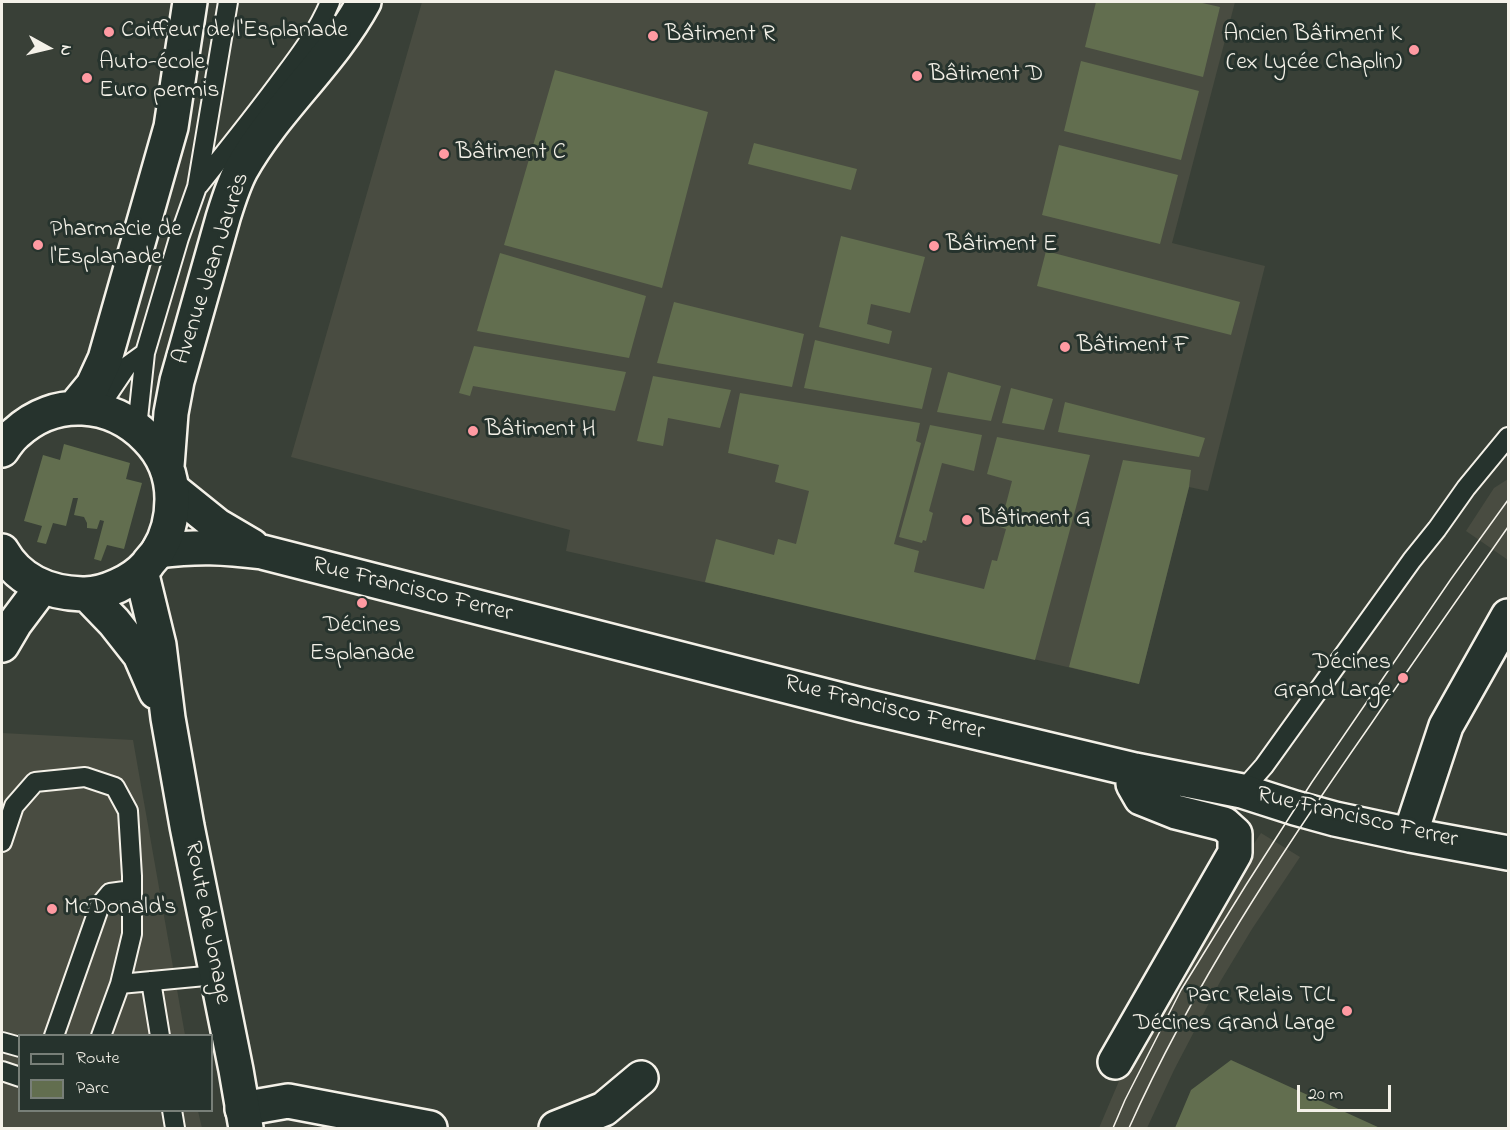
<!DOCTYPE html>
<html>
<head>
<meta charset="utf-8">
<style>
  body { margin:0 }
  #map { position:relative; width:1510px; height:1130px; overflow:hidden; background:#394037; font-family:"Indie Flower",sans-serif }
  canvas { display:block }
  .frame { position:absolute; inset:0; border:3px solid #f4f1e8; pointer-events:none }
  .legend { position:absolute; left:18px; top:1034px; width:195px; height:78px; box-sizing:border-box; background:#26332d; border:2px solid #787f78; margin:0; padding:8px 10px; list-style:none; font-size:18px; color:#f4f1e8 }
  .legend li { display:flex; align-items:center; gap:12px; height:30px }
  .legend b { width:30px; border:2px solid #787f78 }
  .north { position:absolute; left:18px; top:18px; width:60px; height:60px; -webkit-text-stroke:4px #26332d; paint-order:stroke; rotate:98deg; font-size:16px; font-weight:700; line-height:24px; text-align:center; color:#f4f1e8 }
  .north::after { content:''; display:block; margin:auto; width:21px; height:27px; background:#f4f1e8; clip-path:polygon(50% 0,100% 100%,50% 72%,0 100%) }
  .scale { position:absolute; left:1297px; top:1085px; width:94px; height:27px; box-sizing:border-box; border:3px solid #f4f1e8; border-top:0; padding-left:8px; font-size:18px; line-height:21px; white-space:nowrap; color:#f4f1e8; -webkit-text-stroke:4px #26332d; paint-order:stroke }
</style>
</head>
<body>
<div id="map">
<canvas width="1510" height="1130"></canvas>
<div class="frame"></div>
<ul class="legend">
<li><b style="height:8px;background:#26332d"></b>Route</li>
<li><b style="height:16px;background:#626e4f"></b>Parc</li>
</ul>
<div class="north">N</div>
<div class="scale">20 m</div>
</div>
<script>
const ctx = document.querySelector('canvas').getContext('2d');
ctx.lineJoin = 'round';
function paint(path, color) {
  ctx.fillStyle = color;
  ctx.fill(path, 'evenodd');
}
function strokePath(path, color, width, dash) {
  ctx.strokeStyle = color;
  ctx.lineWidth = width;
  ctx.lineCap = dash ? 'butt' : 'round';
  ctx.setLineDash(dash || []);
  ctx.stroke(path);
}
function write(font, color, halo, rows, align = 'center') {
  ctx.font = font + ' "Indie Flower",sans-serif';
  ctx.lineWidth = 6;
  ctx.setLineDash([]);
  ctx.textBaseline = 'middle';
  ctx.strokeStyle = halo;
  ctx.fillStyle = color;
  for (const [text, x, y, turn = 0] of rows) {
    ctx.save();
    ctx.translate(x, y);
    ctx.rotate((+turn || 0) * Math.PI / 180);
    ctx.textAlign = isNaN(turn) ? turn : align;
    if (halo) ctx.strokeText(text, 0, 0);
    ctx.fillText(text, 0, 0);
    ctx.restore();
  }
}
const built = new Path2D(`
  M422 2H1235L1172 243 1265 266 1208 491 1189 487 1139 684 805 605 566 551 570 530 291 457Z
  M1508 479V560L1466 531 1494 488Z
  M2 733 133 740 185 1035 20 1036V1110L198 1111 202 1128H2Z
  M1261 833 1300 857 1252 929 1220 982 1174 1070 1147 1128H1099L1122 1074 1251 848Z`);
const green = new Path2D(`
  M1096 2H1198L1220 7 1203 77 1085 47Z
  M1081 61 1199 91 1181 160 1064 131Z
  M555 70 708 112 662 288 504 245Z
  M754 143 857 169 851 190 748 164Z
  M1059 145 1178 175 1160 244 1042 215Z
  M841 236 925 257 910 313 871 304 867 324 892 331 889 344 819 327Z
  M1046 251 1240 302 1231 335 1037 286Z
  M500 253 646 296 629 358 477 331Z
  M674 302 804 334 792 387 657 363Z
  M815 340 932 368 922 409 804 388Z
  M474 346 626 372 615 411 473 386 470 396 459 393Z
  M948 372 1001 386 991 421 937 412Z
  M653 376 731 390 720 428 668 418 663 446 637 441Z
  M1011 388 1053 399 1044 430 1002 423Z
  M740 393 920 423 916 441 921 443 894 544 919 551 914 572 984 589 992 560 997 561 1006 529 1000 527 1012 481 987 474 997 437 1090 455 1035 660 705 582 716 539 774 555 778 539 796 544 809 491 775 482 779 465 728 453Z
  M1065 402 1205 438 1199 457 1058 432Z
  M930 425 982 435 974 471 942 463 929 511 933 513 926 541 923 540 922 543 899 537Z
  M64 444 130 463 126 479 142 483 124 549 107 545 101 561 94 559 104 521 100 520 97 529 87 528V523L84 517 74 515 78 498H73L66 526 53 523 46 544 37 542 42 526 24 521 43 455 60 460Z
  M1123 460 1191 470 1189 487 1139 684 1069 667Z
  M1231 1060 1380 1128H1175L1191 1090Z`);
const lane = new Path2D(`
  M199 185C228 149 257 113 284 76 302 52 319 29 330 2
  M98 409 127 366 145 353
  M137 428 145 353 179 238 197 187 228 2
  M1242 791 1264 766 1412 560 1437 529 1466 488 1508 437
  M2 842 14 806 35 782 85 777 115 787 128 811 132 876V934L120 984 101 1036
  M151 981 160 1036
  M120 984 216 975
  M54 1036 100 905 110 893 132 890
  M2 1042 20 1047
  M2 1071 20 1077
  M172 1110 175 1128`);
const street = new Path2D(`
  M172 489 218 526 252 546
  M158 551C197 546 223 547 262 552L861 705 1135 770 1242 791 1295 808 1335 819 1410 835 1508 853
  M1410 835 1446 726 1508 616
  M1115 1062 1235 853V834L1224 824 1176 812 1141 798 1133 784 1135 770
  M242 1109 288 1101 430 1128
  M556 1128 604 1109 641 1078`);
const secondary = new Path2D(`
  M74 408 93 385 105 359 171 127 190 2
  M2 450C6 444 10 438 16 433 55 397 111 401 147 438 163 454 172 475 172 499 172 517 168 535 158 551 155 556 150 560 147 565 133 581 104 595 82 594 49 593 19 581 2 551
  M167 466 171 413 177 381 223 218C228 202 233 185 241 170 275 109 331 63 364 2
  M141 571 159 645 168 718 187 826 236 1070 246 1128
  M87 594 114 622 140 655 156 692
  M2 645 15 623 42 587`);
const tram = new Path2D(`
  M1113 1128 1125 1100 1181 990 1246 885 1312 782 1451 579 1508 500
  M1129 1128C1193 985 1281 853 1371 724 1416 658 1462 593 1508 527`);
const markers = [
  [109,32,6,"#ff9aa2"],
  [653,36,6,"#ff9aa2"],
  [1414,50,6,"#ff9aa2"],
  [917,76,6,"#ff9aa2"],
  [87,78,6,"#ff9aa2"],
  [444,154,6,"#ff9aa2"],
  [38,245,6,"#ff9aa2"],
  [934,246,6,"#ff9aa2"],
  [1065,347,6,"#ff9aa2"],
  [473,431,6,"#ff9aa2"],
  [967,520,6,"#ff9aa2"],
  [362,603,6,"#ff9aa2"],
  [1403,678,6,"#ff9aa2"],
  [52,909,6,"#ff9aa2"],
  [1347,1011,6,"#ff9aa2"]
];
const poiNames = [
  ["Coiffeur de l'Esplanade",121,32],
  ["Bâtiment R",665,36],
  ["Ancien Bâtiment K",1402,36,"right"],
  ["(ex Lycée Chaplin)",1402,64,"right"],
  ["Auto-école",99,64],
  ["Euro permis",99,92],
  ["Bâtiment D",929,76],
  ["Bâtiment C",456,154],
  ["Pharmacie de",50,231],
  ["l'Esplanade",50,259],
  ["Bâtiment E",946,246],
  ["Bâtiment F",1077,347],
  ["Bâtiment H",485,431],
  ["Bâtiment G",979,520],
  ["Décines",362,627,"center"],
  ["Esplanade",362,655,"center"],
  ["Décines",1391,664,"right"],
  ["Grand Large",1391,692,"right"],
  ["McDonald's",64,909],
  ["Parc Relais TCL",1335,997,"right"],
  ["Décines Grand Large",1335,1025,"right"]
];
const streetNames = [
  ["Avenue Jean Jaurès",213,269,-72],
  ["Rue Francisco Ferrer",412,591,14],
  ["Rue Francisco Ferrer",884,709,14],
  ["Rue Francisco Ferrer",1357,819,13],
  ["Route de Jonage",206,923,79]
];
paint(built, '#494c41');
paint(green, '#626e4f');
strokePath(lane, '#f4f1e8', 22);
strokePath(street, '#f4f1e8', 38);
strokePath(secondary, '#f4f1e8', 38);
strokePath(lane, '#26332d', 18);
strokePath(street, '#26332d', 33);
strokePath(secondary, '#26332d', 33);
strokePath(tram, '#f4f1e8', 1.5);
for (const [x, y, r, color] of markers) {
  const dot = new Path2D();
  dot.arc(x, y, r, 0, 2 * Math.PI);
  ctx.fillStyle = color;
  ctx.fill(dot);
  strokePath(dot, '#26332d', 2);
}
write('24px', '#f4f1e8', '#26332d', poiNames, 'left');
write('24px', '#f4f1e8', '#26332d', streetNames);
</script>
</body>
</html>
